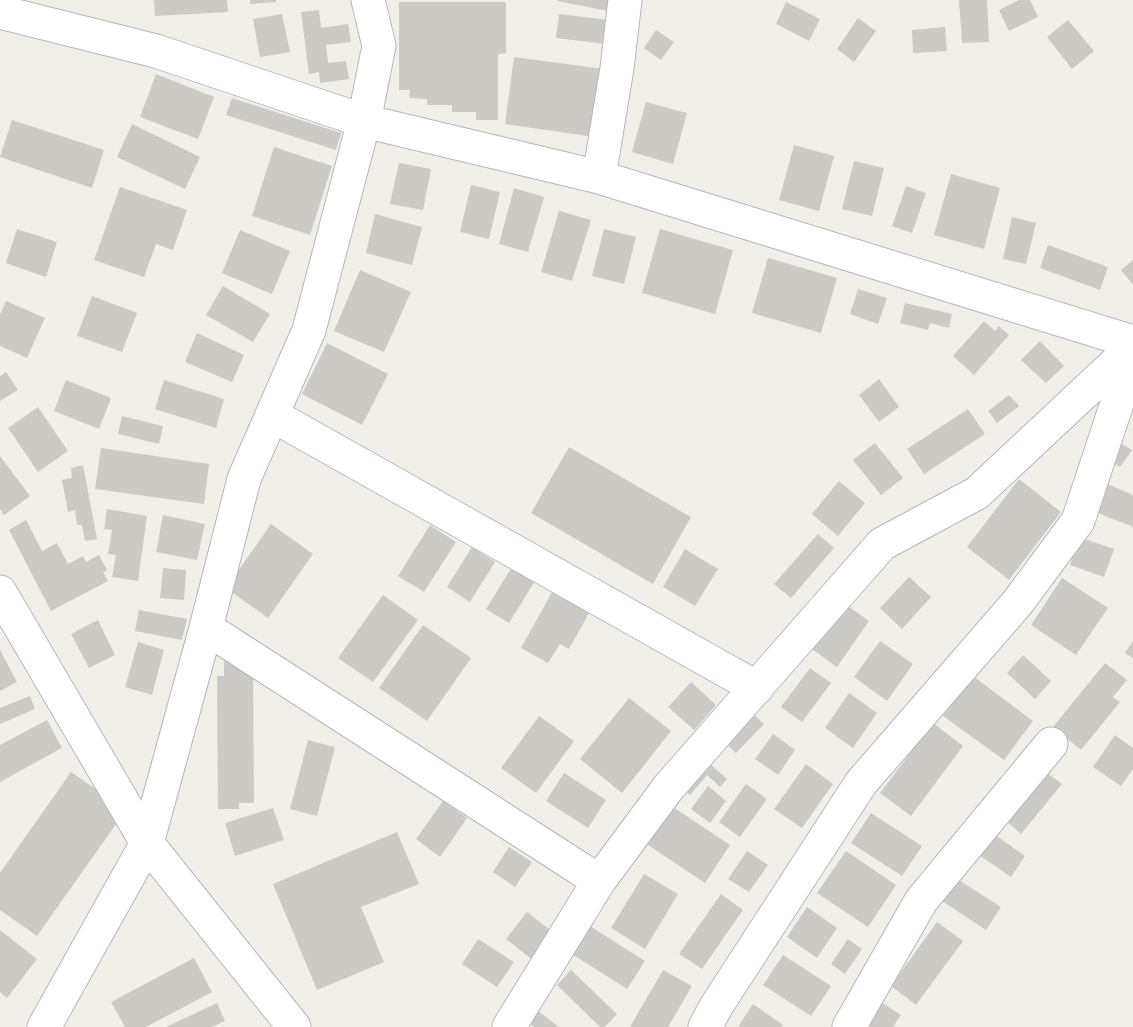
<!DOCTYPE html>
<html>
<head>
<meta charset="utf-8">
<style>
  body { margin:0 }
  canvas { display:block; background:#f1efe8 }
</style>
</head>
<body>
<canvas width="1133" height="1027"></canvas>
<script>
const ctx = document.querySelector('canvas').getContext('2d');
ctx.lineJoin = 'round';
function paint(path, color) {
  ctx.fillStyle = color;
  ctx.fill(path, 'evenodd');
}
function strokePath(path, color, width, dash) {
  ctx.strokeStyle = color;
  ctx.lineWidth = width;
  ctx.lineCap = dash ? 'butt' : 'round';
  ctx.setLineDash(dash || []);
  ctx.stroke(path);
}
const building = new Path2D(`
  M154 0H227L228 12 155 16Z
  M250 0H276V2L250 4Z
  M558 0H616L613 12 557 1Z
  M959 0H987L989 42 962 43Z
  M1019 0H1030L1038 17 1009 31 999 10Z
  M399 2H506V53L498 54V120H476V112H452V105H427V99L409 98 410 90H399Z
  M786 2 820 19 809 41 776 24Z
  M319 10 321 28 348 24 351 42 326 45 328 63 346 61 349 79 320 83 319 72 309 74 301 12Z
  M282 14 290 52 260 57 253 19Z
  M559 14 609 20 606 44 556 38Z
  M858 18 876 31 854 62 837 49Z
  M1068 20 1094 51 1072 69 1047 37Z
  M945 27 947 51 913 53 912 30Z
  M656 30 674 42 661 60 644 48Z
  M514 57 604 69 595 137 505 124Z
  M156 74 214 97 198 139 140 117Z
  M232 98 341 133 336 150 226 115Z
  M646 102 687 113 673 164 632 152Z
  M12 120 104 150 92 188 0 157Z
  M132 124 200 157 185 189 117 157Z
  M794 145 834 156 819 211 779 200Z
  M274 147 332 166 310 235 252 216Z
  M854 161 884 168 872 216 842 209Z
  M399 163 431 169 423 210 390 204Z
  M951 174 1000 188 984 249 934 235Z
  M471 185 500 192 489 239 460 232Z
  M906 186 926 193 912 233 892 226Z
  M120 187 187 210 173 250 156 244 144 277 94 260Z
  M514 188 544 197 528 252 499 244Z
  M559 211 591 220 572 281 541 272Z
  M375 214 422 227 412 265 366 253Z
  M1012 217 1036 223 1026 264 1003 259Z
  M17 229 57 242 46 277 6 263Z
  M604 229 636 237 624 284 592 276Z
  M660 229 733 250 715 314 642 293Z
  M240 230 290 251 272 294 222 273Z
  M1048 245 1108 267 1100 290 1040 268Z
  M768 258 837 278 821 333 752 313Z
  M1133 260V285L1121 270Z
  M360 270 411 292 384 352 334 331Z
  M223 286 270 314 253 342 206 315Z
  M858 289 887 298 878 324 850 314Z
  M92 296 137 313 122 352 77 336Z
  M6 301 45 318 27 358 0 346V315Z
  M905 303 952 314 949 328 930 323 928 330 900 323Z
  M984 321 995 331 999 326 1009 335 974 375 953 356Z
  M197 333 244 355 232 382 185 362Z
  M1040 341 1064 366 1046 383 1021 360Z
  M327 343 388 374 362 425 302 394Z
  M6 372 18 390 0 401V376Z
  M879 379 899 407 879 422 859 395Z
  M66 380 111 398 99 429 54 411Z
  M164 380 224 399 216 428 155 409Z
  M1009 395 1019 406 997 423 988 411Z
  M38 407 68 451 38 472 8 428Z
  M968 409 985 434 924 474 907 449Z
  M122 416 163 426 159 444 118 434Z
  M1119 442 1132 450 1120 467 1108 459Z
  M875 443 903 478 881 495 853 460Z
  M569 447 691 517 653 584 531 513Z
  M101 448 209 464 204 504 95 489Z
  M0 456 30 496 4 515 0 509Z
  M83 465 97 539 85 541 82 525H77L75 510 68 512 62 480 72 478 71 468Z
  M1019 479 1061 512 1009 580 967 547Z
  M839 481 865 503 838 536 812 514Z
  M1105 483 1133 495V527L1093 511Z
  M107 509 147 516 138 581 112 577 116 555 108 554 112 530 104 529Z
  M163 515 205 524 197 560 156 552Z
  M26 520 42 551 57 543 68 564 83 556 86 562 99 555 107 570 103 572 108 581 51 611 9 530Z
  M271 524 313 554 268 618 226 588Z
  M430 525 456 542 424 592 398 576Z
  M818 534 834 548 791 598 774 584Z
  M1079 537 1114 549 1104 577 1070 565Z
  M472 547 495 562 470 602 447 587Z
  M685 549 718 569 695 606 663 587Z
  M512 567 535 581 509 623 486 609Z
  M163 568 186 570 184 600 160 598Z
  M909 577 931 597 902 629 880 608Z
  M1062 578 1108 608 1076 655 1031 625Z
  M552 592 589 613 569 649 560 644 548 663 521 648Z
  M383 595 418 620 373 682 338 658Z
  M841 601 869 621 837 667 809 647Z
  M139 610 187 619 182 640 135 631Z
  M98 620 115 655 89 668 71 634Z
  M423 625 471 658 427 721 379 688Z
  M880 641 913 664 887 701 854 677Z
  M1133 641V658L1125 653Z
  M138 642 164 650 152 695 125 687Z
  M0 650 17 682 0 691Z
  M1023 655 1051 681 1035 699 1007 673Z
  M224 657 253 663 254 803H239V809H218L217 676H224Z
  M1105 663 1127 680 1113 697 1120 702 1081 750 1053 727Z
  M810 668 831 683 802 722 781 707Z
  M973 676 1033 721 1004 760 943 716Z
  M691 682 716 705 694 730 668 707Z
  M849 693 877 713 853 748 825 728Z
  M30 696 35 709 0 724V708Z
  M629 698 671 731 622 793 580 759Z
  M747 708 764 724 736 753 719 737Z
  M539 716 574 741 536 793 501 768Z
  M47 720 62 748 0 782V745Z
  M933 723 963 746 911 816 880 793Z
  M773 734 795 750 778 775 755 759Z
  M1115 735 1133 748V769L1121 786 1093 767Z
  M308 740 335 747 317 816 290 809Z
  M701 756 727 779 720 787 707 775 690 795 678 783Z
  M806 764 833 784 802 828 774 809Z
  M71 772 126 810 37 936 0 910V873Z
  M1046 772 1062 784 1021 834 1006 821Z
  M564 773 606 800 588 828 546 801Z
  M746 784 767 799 740 837 719 822Z
  M708 786 726 801 710 823 691 809Z
  M443 801 467 818 440 857 416 839Z
  M664 801 730 845 705 883 639 839Z
  M273 808 284 840 235 856 225 823Z
  M871 813 922 846 902 876 851 843Z
  M397 832 419 884 361 907 384 962 317 990 273 884Z
  M994 834 1025 856 1011 877 979 855Z
  M509 847 532 862 515 887 493 872Z
  M747 851 768 865 749 892 728 879Z
  M846 851 896 885 868 927 817 893Z
  M644 874 678 894 645 949 611 928Z
  M954 877 1001 907 986 930 939 899Z
  M721 894 743 910 702 969 679 954Z
  M807 907 837 928 817 958 787 937Z
  M527 912 554 933 533 960 506 939Z
  M582 921 645 961 627 989 564 949Z
  M937 922 963 941 916 1005 891 986Z
  M0 930 37 959 7 998 0 992Z
  M478 939 514 962 497 987 462 964Z
  M848 939 862 949 845 974 831 964Z
  M783 955 831 986 811 1016 763 985Z
  M194 958 212 992 146 1027H125L111 1002Z
  M571 970 617 1014 605 1027H600L557 985Z
  M663 970 692 986 668 1027H630Z
  M881 1002 901 1015 893 1027H864Z
  M217 1003 225 1021 212 1027H166Z
  M753 1004 783 1025 781 1027H738Z
  M538 1011 559 1027H534L528 1023Z`);
const minor = new Path2D(`
  M0 12 156 51 364 121 599 177 1133 342
  M599 177 617 68 625 0
  M272 415 757 688
  M0 592 147 843 294 1027
  M206 628 599 881
  M44 1027 147 843 206 628 244 479 309 330 364 121 379 46 368 0
  M509 1027 599 881 668 788 882 544 977 493 1133 347
  M705 1027 717 1005 861 783 1018 602 1078 521 1133 355
  M849 1027 921 901 1051 744`);
paint(building, '#cccac5');
strokePath(minor, '#b5b8bc', 35);
strokePath(minor, '#fff', 33);
</script>
</body>
</html>
